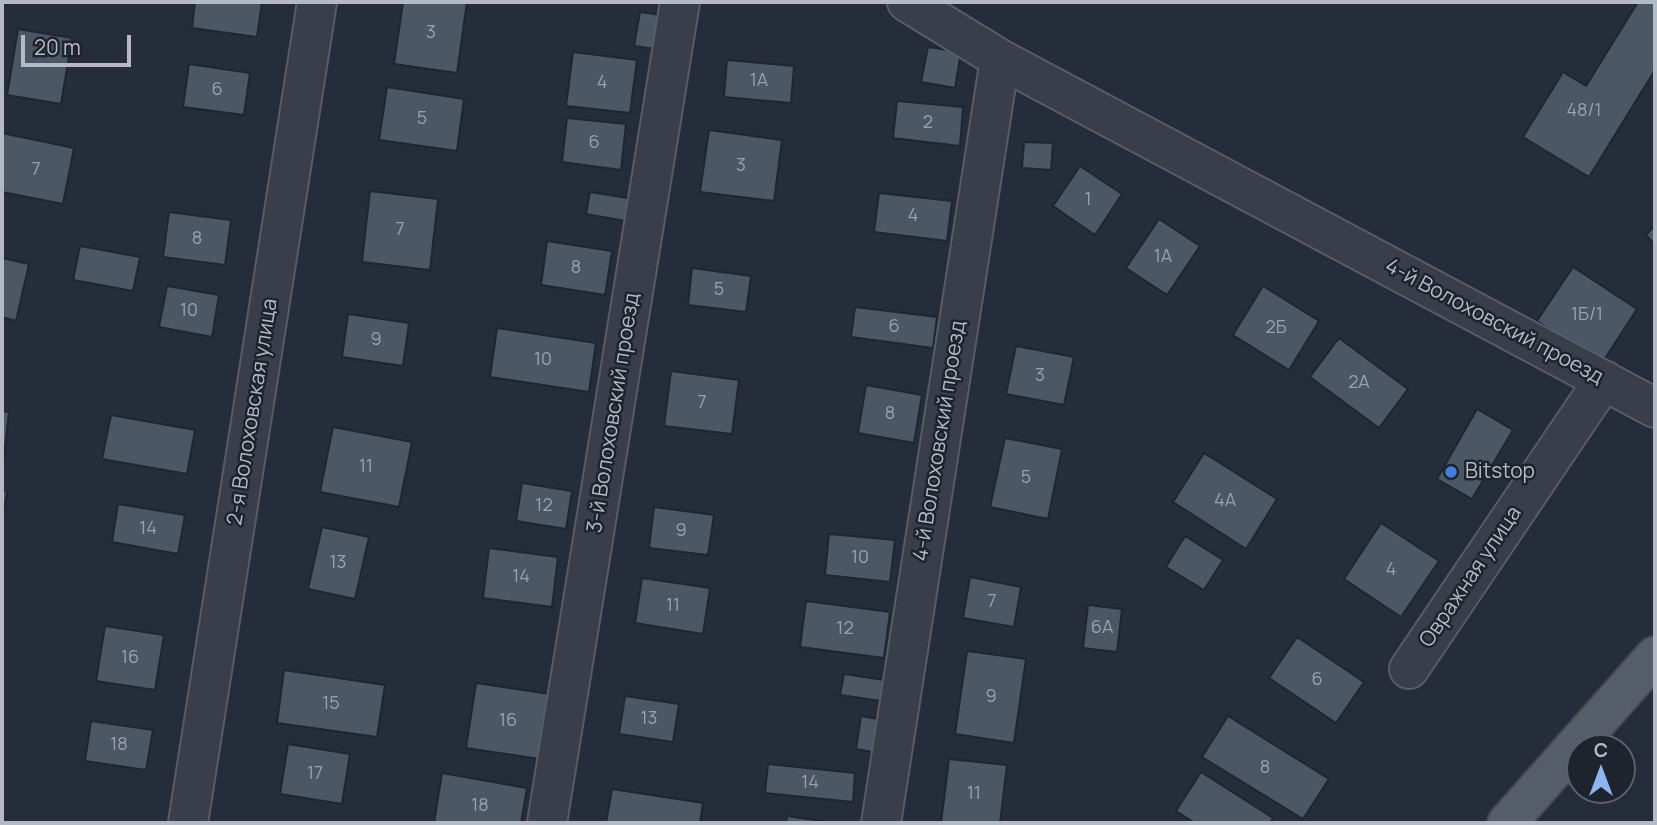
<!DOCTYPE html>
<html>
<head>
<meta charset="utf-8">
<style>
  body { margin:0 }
  #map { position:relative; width:1657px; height:825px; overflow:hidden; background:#242d39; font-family:Manrope,sans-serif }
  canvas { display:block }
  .frame { position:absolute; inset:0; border:4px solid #b3bac5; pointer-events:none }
  .north { position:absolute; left:1566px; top:734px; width:70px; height:70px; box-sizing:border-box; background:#1d242e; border:2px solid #59606a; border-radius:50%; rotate:0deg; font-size:19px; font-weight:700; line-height:28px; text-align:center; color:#b3bac5 }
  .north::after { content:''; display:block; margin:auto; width:24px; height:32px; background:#8eb5ef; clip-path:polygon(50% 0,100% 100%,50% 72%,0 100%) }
  .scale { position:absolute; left:21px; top:35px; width:110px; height:32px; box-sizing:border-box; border:4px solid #b3bac5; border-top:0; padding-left:9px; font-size:21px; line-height:24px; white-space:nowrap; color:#b3bac5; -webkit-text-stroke:5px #1d242e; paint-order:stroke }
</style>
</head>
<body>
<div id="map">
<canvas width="1657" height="825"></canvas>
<div class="frame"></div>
<div class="north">С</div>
<div class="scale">20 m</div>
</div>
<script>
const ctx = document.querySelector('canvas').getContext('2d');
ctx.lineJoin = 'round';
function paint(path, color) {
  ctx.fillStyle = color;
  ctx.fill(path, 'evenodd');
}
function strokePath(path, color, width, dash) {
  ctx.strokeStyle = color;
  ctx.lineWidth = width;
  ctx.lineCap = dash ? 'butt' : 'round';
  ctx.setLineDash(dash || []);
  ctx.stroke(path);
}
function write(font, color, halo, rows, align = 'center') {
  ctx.font = font + ' Manrope,sans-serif';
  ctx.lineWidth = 5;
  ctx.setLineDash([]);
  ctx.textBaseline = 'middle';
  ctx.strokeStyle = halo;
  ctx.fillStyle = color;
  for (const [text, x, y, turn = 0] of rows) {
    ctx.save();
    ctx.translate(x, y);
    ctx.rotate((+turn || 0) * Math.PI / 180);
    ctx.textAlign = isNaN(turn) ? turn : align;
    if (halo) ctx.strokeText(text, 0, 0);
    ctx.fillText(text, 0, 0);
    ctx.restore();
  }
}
const building = new Path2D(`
  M195 2H262L257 37 192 28Z
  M403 2H467L457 73 394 64Z
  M1638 2H1655V70L1589 177 1523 137 1563 72 1586 86Z
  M640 12 668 16 662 50 634 46Z
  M18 29 72 38 61 104 7 95Z
  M928 47 961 52 955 88 921 82Z
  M573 52 637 60 630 113 566 106Z
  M727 60 794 66 791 103 724 97Z
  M189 64 250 73 244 115 183 107Z
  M387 87 464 99 457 151 379 140Z
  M897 101 963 107 960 146 893 138Z
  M567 118 626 124 621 170 562 162Z
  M709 130 782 140 774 201 700 192Z
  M2 133 74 148 63 204 2 192Z
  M1024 142 1053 143 1051 170 1022 168Z
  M1080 166 1122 194 1095 235 1053 206Z
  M370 191 438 199 430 270 362 262Z
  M590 192 634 199 631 222 586 214Z
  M879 193 952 201 947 241 874 232Z
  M169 212 231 220 225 265 163 257Z
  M1159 219 1200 246 1167 295 1126 268Z
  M1655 225V245L1646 235Z
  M547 241 612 251 605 295 541 285Z
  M80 246 140 257 133 291 73 280Z
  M2 258 29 264 16 321 2 317Z
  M1573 267 1637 309 1602 363 1537 321Z
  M692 268 751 276 746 312 688 305Z
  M167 286 219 295 212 337 159 327Z
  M1263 286 1319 321 1289 370 1233 335Z
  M855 307 937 317 933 348 851 337Z
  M348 314 409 323 403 366 342 357Z
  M497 328 596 343 589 392 490 377Z
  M1339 338 1408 389 1379 428 1310 377Z
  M1016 346 1074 357 1064 405 1006 394Z
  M671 371 739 380 732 434 664 426Z
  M866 385 922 395 914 443 858 433Z
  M1477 409 1513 430 1472 499 1437 479Z
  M2 411 9 412 4 457H2Z
  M111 415 195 430 187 474 102 459Z
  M333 427 412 442 399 507 320 492Z
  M1005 438 1062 449 1048 519 990 507Z
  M1204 453 1277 499 1246 549 1173 502Z
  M522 483 572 491 566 529 516 521Z
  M2 490 7 491 2 525Z
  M118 504 185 515 178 554 112 542Z
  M654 507 714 515 708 555 649 548Z
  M1381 523 1439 561 1401 617 1344 579Z
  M322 527 369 537 355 599 308 589Z
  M829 534 895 540 890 582 825 575Z
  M1185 536 1223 560 1204 590 1166 567Z
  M489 548 558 557 552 607 483 598Z
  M970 577 1021 587 1014 627 963 618Z
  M642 578 710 588 703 634 635 623Z
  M806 601 890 612 884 658 800 647Z
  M1088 605 1122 609 1117 652 1083 648Z
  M105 626 164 635 155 690 96 681Z
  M1297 637 1364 682 1336 723 1269 678Z
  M967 651 1026 659 1014 743 955 734Z
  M284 670 385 685 377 737 277 723Z
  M844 674 884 680 881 701 840 695Z
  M476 683 550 694 540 759 466 748Z
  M625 696 679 704 673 742 619 734Z
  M861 716 889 721 884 754 856 749Z
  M1228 716 1329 779 1303 819 1202 757Z
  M91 721 153 730 146 770 85 761Z
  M288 744 350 754 342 804 280 794Z
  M949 759 1007 765 1000 823H941Z
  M768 764 855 773 853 802 765 793Z
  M1201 772 1273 818 1270 823H1195L1176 811Z
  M442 773 527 788 521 823H434Z
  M612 789 703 803 700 823H606Z
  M787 816 835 823H786Z`);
const minor = new Path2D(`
  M907 2 1000 59 1655 408
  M1409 669 1604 380
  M188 823 317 2
  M547 823 680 2
  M881 823 1000 59`);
const primary = new Path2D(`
  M1507 823 1655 656`);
const markers = [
  [1451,472,7,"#3f7fe0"]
];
const numberNames = [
  ["3",431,33],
  ["1А",759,81],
  ["4",602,83],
  ["6",217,90],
  ["48/1",1584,111],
  ["5",422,119],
  ["2",928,123],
  ["6",594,143],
  ["3",741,166],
  ["7",36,170],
  ["1",1088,200],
  ["4",913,216],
  ["7",400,230],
  ["8",197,239],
  ["1А",1163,257],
  ["8",576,268],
  ["5",719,290],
  ["10",189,311],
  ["1Б/1",1587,315],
  ["6",894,327],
  ["2Б",1276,328],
  ["9",376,340],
  ["10",543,360],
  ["3",1040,376],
  ["2А",1359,383],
  ["7",702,403],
  ["8",890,414],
  ["11",366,467],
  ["5",1026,478],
  ["4А",1225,501],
  ["12",544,506],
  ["14",148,529],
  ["9",681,531],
  ["10",860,558],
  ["13",338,563],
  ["4",1391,570],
  ["14",521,577],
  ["7",992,602],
  ["11",673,606],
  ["6А",1102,628],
  ["12",845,629],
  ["16",130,658],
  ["6",1317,680],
  ["9",991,697],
  ["15",331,704],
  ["13",649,719],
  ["16",508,721],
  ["18",119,745],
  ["8",1265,768],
  ["17",315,774],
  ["14",810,783],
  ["11",974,794],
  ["18",480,806]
];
const streetNames = [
  ["4-й Волоховский проезд",1494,322,28],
  ["2-я Волоховская улица",253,412,-81],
  ["3-й Волоховский проезд",614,413,-81],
  ["4-й Волоховский проезд",940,441,-81],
  ["Овражная улица",1471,577,-56]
];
const poiNames = [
  ["Bitstop",1465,472]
];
paint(building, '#4c5765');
strokePath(building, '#1f2630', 2);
strokePath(minor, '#565d67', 42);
strokePath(primary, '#414852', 42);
strokePath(minor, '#383f4a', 38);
strokePath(primary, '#565e6a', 38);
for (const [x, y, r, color] of markers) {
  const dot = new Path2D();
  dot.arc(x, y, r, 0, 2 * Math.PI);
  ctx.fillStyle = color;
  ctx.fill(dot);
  strokePath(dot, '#1d242e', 2.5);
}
write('18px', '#99a1ad', null, numberNames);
write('21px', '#b3bac5', '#1d242e', streetNames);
write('21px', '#b3bac5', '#1d242e', poiNames, 'left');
</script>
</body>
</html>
